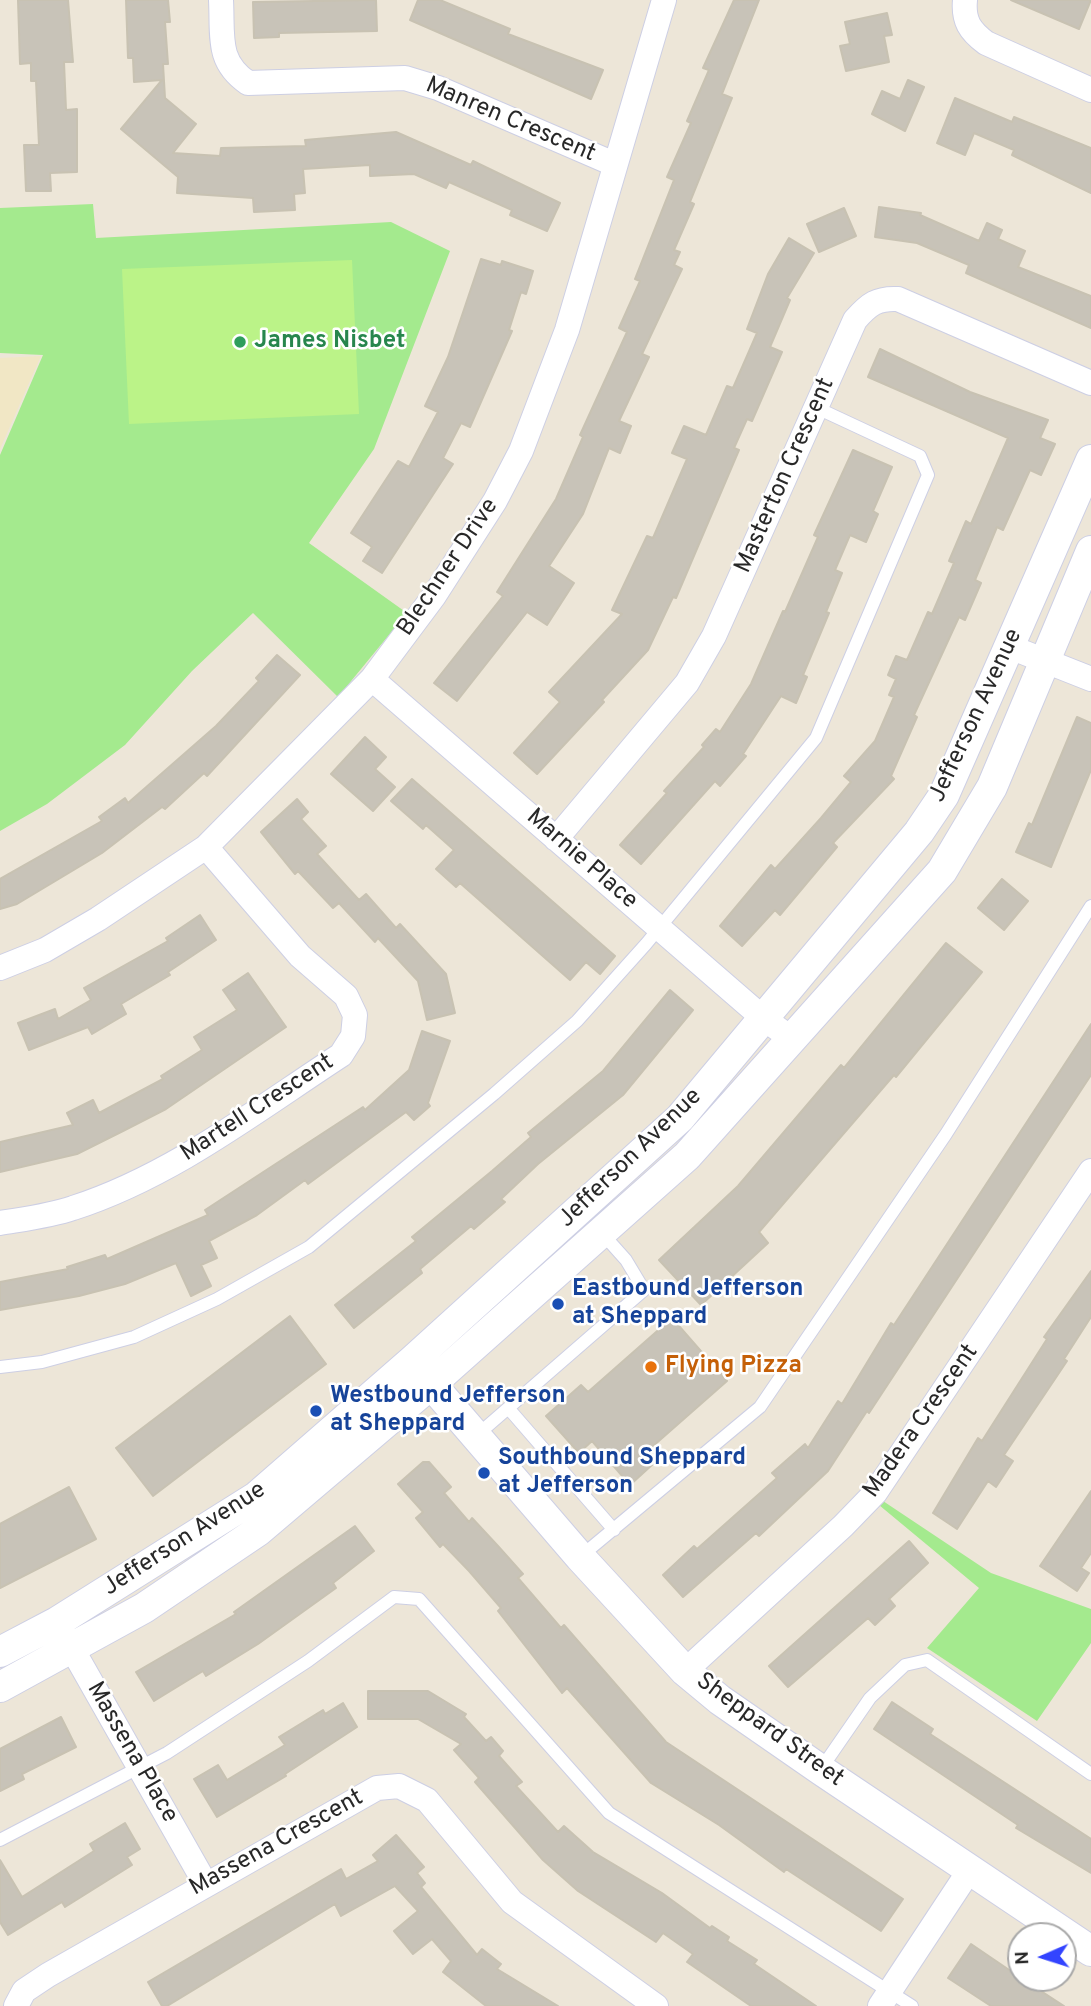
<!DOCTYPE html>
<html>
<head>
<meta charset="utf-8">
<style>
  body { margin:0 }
  #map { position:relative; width:1091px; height:2006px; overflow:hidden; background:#ede6d8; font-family:Overpass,sans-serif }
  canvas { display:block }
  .north { position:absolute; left:1007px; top:1922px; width:70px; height:70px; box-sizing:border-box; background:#fff; border:2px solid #a9a9a9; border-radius:50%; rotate:267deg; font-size:19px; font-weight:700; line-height:28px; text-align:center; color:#282828 }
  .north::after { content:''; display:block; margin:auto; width:24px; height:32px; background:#34f; clip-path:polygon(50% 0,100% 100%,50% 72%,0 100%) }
</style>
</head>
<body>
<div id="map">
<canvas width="1091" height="2006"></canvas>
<div class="north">N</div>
</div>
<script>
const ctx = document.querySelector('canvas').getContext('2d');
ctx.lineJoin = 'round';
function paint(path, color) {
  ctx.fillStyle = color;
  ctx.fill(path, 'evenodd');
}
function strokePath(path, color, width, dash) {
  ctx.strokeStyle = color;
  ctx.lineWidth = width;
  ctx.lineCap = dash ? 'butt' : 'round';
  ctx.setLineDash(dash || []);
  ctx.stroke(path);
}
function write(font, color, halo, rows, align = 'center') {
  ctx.font = font + ' Overpass,sans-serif';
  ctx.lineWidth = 5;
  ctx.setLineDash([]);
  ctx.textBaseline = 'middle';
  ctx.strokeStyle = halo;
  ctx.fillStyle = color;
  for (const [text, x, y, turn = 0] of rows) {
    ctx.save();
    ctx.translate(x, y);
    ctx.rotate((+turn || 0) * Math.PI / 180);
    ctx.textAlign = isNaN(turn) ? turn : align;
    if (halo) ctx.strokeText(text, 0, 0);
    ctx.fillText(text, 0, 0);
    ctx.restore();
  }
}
const education = new Path2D(`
  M41 356 0 449V358Z`);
const green = new Path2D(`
  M93 204 96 238 391 222 450 251 374 449 309 543 407 613 338 697 253 613 192 671 125 745 47 804 0 831V455L43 355 0 353V208Z
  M883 1501 991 1573 1091 1609V1643L1037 1721 927 1648 979 1588 879 1505Z`);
const pitch = new Path2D(`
  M352 260 359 414 129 424 122 269Z`);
const building = new Path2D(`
  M18 0H68L73 62H64L66 110 77 109V172L50 173 51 191H26L24 145H39L36 81H31V63L20 64Z
  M126 0H168L170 22H165L168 64H163L165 98 196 124 173 153 220 156 221 148 306 146 305 140 396 132 471 165 473 161 560 203 547 231 510 215 512 210 449 182 446 188 414 174 370 176V165L303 169 305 193 294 194 295 210 254 212 253 198 177 193 178 177 121 129 162 80 134 82 133 58H128Z
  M376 0 377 31 279 33V37L254 38 253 2Z
  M418 0H440L510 29 508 34 603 70 591 99 410 20Z
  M734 0H759L722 94 732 98 690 202 694 204 674 250 680 252 674 265 682 269 642 354 649 357 619 421 631 426 620 453 609 448 583 514 549 566 574 583 547 625 527 612 457 701 434 683 503 596 497 592 556 499 583 437 580 435 627 332 619 328 640 281 635 279 674 180 667 177 691 123 687 121 709 70 703 68Z
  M1011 0H1091L1079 29Z
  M887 13 892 35 884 36 889 62 846 71 840 46 850 44 845 22Z
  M908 80 924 87 905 131 872 114 882 91 900 99Z
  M955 98 1012 122 1014 117 1091 148V193L1012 155 1014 150 974 133 965 155 937 143Z
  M879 207 921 213 920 215 979 241 987 223 1002 230 998 239 1025 251 1018 267 1091 296V328L966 273 969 265 917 243 875 237Z
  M844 208 856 236 819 252 807 224Z
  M789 238 814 253 787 298 790 300 770 347 782 352 752 421 747 419 734 448 739 450 676 598 673 597 648 650 602 700 604 702 537 774 514 753 560 702 549 692 622 614 612 610 647 536 653 538 687 459 672 453 684 426 706 435 727 386 733 388 757 333 747 329 768 274Z
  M481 259 501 265 502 261 533 271 526 294 521 292 509 330 512 331 470 427 461 423 443 458 453 464 382 573 363 561 372 547 351 533 398 461 409 467 438 412 425 406 448 357Z
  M880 349 970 392 1048 420 1040 438 1055 444 1041 475 1030 470 1003 530 997 527 975 580 981 583 965 620 959 617 914 715 917 717 891 776 894 779 833 843 837 847 780 915 775 910 742 946 720 926 771 865 775 869 821 818 851 782 844 776 875 741 894 697 889 695 896 679 888 675 896 656 907 660 928 612 932 614 954 563 949 561 966 521 971 524 1008 438 868 377Z
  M853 450 892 467 873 511 878 514 866 542 850 535 835 570 842 573 826 612 829 613 803 675 807 677 796 703 781 696 743 754 746 756 720 786 715 781 641 864 620 845 667 793 664 791 704 747 702 745 716 729 720 732 751 684 783 611 785 612 818 537 814 535Z
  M277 655 300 675 207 776 204 773 165 809 162 807 102 853 17 904 0 909V879L102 821 99 817 125 798 128 803 216 726 259 681 256 678Z
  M1077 717 1091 723V770L1051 867 1016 852 1029 823 1032 825Z
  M365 737 386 757 375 769 395 787 373 811 331 774Z
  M412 779 615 956 600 974 586 962 570 980 460 883 456 887 436 869 454 850 426 825 423 829 391 801Z
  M297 799 308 812 301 819 326 846 317 854 359 900 366 894 396 928 400 924 446 974 455 1013 427 1020 418 981 378 938 375 942 339 903 333 908 298 871 295 874 261 832Z
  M1002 879 1028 901 1004 930 978 908Z
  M200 915 216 940 168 972 170 975 121 1004 126 1014 92 1034 88 1027 29 1050 18 1023 55 1009 58 1019 91 1000 84 988 168 941 166 938Z
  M946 943 982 972 896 1077 894 1075 759 1232 768 1243 701 1305 659 1260 738 1186 841 1065 844 1068Z
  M248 973 286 1027 166 1109 123 1131 77 1154 0 1172V1142L73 1125 67 1113 93 1100 99 1113 163 1079 161 1076 202 1050 194 1037 237 1010 223 990Z
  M670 990 693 1010 623 1095 538 1164 501 1199 505 1202 474 1229 471 1226 420 1269 422 1273 354 1328 335 1305 416 1241 412 1237 492 1171 531 1137 528 1133 603 1071Z
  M1091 1024V1075L869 1413 867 1411 828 1471 759 1536 756 1533 683 1597 663 1575 694 1546 697 1549 777 1478 772 1473 805 1444 808 1448 838 1401 842 1404 891 1323 894 1325Z
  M422 1031 450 1041 428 1103 430 1106 414 1120 406 1112 308 1184 305 1180 257 1215 209 1241 217 1258 201 1265 211 1286 191 1296 176 1263 125 1284 79 1296 0 1310V1282L68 1269 67 1267 105 1255 107 1259 208 1215 205 1210 363 1107 365 1110 409 1070Z
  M1091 1271V1317L1064 1359 1067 1361 1004 1455 1013 1461 996 1487 988 1481 957 1529 933 1513 978 1438 982 1441 1047 1339 1044 1337Z
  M290 1316 326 1364 153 1496 116 1448Z
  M672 1318 727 1381 644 1454 653 1464 630 1485 592 1441 579 1453 546 1416 581 1385 588 1392Z
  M423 1462H429L451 1487 444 1493 469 1522 472 1518 498 1546 523 1574 518 1578 561 1628 564 1625 666 1742 903 1899 881 1931 786 1869 784 1872 719 1825 651 1783 567 1688 562 1693 498 1611 501 1608 469 1571 443 1544 440 1547 416 1518 423 1512 398 1484Z
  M69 1487 96 1539 0 1588V1524Z
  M1091 1491V1553L1081 1568 1089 1573 1077 1591 1040 1566Z
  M355 1526 374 1551 333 1583 336 1588 258 1644 206 1676 203 1671 154 1701 136 1672 236 1614 234 1612Z
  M909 1541 928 1563 889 1599 895 1606 875 1625 868 1618 788 1687 769 1666Z
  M368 1691H428L466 1714 464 1717 486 1741 491 1737 503 1751 499 1756 522 1782 516 1786 558 1832 564 1826 593 1852 662 1893 710 1928 712 1926 729 1937 727 1941 757 1960 754 1964 816 2006H751L687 1962 693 1954 663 1933 656 1942 578 1891 543 1860 475 1782 479 1778 454 1750 461 1744 418 1719H368Z
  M892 1702 933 1729 930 1734 1091 1839V1873L1016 1828 1018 1825 874 1729Z
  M343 1703 357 1727 285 1774 286 1776 217 1817 194 1779 218 1765 227 1780 285 1745 279 1737 323 1710 325 1714Z
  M61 1717 76 1747 22 1774 24 1779 0 1791V1749Z
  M125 1823 140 1849 127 1857 132 1865 65 1907 62 1902 8 1935 0 1922V1860L22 1897 94 1851 90 1844Z
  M396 1835 424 1867 417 1873 425 1883 421 1887 477 1955 482 1949 501 1964 497 1969 558 2006H486L443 1972 451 1961 432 1939 413 1954 394 1931 418 1911 395 1886 341 1916 335 1904 167 2006H162L148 1982 341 1869 346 1879 378 1861 373 1855Z
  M971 1944 1021 1978 1064 2006H991L948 1978Z`);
const service = new Path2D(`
  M0 1367 42 1362 134 1337 217 1299 309 1247 494 1094 577 1021 646 944 816 738 928 475 920 456 817 408
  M509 1409 614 1530
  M476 1436 644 1290 626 1260 601 1232
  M580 1557 760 1407 946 1134 1091 906
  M821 1769 870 1698 905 1665 927 1660 1091 1774
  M0 1840 167 1753 308 1661 394 1597 419 1599 609 1813 912 2006`);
const minor = new Path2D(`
  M221 0C223 36 216 61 248 83L405 78 438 88 614 164
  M965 0C963 21 970 31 986 43L1091 90
  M1010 647 1091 679
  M372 679 763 1018 792 1039
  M556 839 687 683 714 636 855 320C869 304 877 298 898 299L1091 383
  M0 968 45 950 98 919 206 847 372 679 434 596 495 501 521 451 567 330 664 0
  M0 1223C24 1219 50 1216 73 1208 172 1176 255 1111 341 1055L353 1036 355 1015 346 996 300 956 206 847
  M62 1631 205 1883
  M685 1671 843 1526 875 1493 1091 1171
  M16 2006 24 1991 48 1975 377 1788 399 1786 427 1800 512 1902 656 2006
  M880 2006 969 1871`);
const tertiary = new Path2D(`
  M419 1370 580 1557 685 1671 720 1700 821 1770 1091 1951
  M0 1652 57 1622 256 1497 412 1361 680 1118 919 832 944 795 1091 460
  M0 1687 144 1608 258 1531 431 1384 687 1156 942 871 992 787 1091 551`);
const markers = [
  [240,342,7,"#2e9e5b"],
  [558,1304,7,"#1a4fb4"],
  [651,1367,7,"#e8710a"],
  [316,1411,7,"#1a4fb4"],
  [484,1473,7,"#1a4fb4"]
];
const streetNames = [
  ["Manren Crescent",510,121,23],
  ["Masterton Crescent",786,476,-66],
  ["Blechner Drive",449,568,-56],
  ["Jefferson Avenue",977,716,-65],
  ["Marnie Place",581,860,41],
  ["Martell Crescent",258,1109,-33],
  ["Jefferson Avenue",631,1159,-44],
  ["Madera Crescent",922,1422,-55],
  ["Jefferson Avenue",185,1540,-33],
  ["Sheppard Street",769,1731,36],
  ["Massena Place",131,1753,60],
  ["Massena Crescent",277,1844,-29]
];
const leisureNames = [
  ["James Nisbet",254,342]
];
const transitNames = [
  ["Eastbound Jefferson",572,1290],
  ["at Sheppard",572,1318],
  ["Westbound Jefferson",330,1397],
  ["at Sheppard",330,1425],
  ["Southbound Sheppard",498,1459],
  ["at Jefferson",498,1487]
];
const foodNames = [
  ["Flying Pizza",665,1367]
];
paint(education, '#f1e7c5');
paint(green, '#a4ea8e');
paint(pitch, '#bbf388');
paint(building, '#c8c3b8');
strokePath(building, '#c8c2b2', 2);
strokePath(service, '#cdcfe4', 14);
strokePath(minor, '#cdcfe4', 26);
strokePath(tertiary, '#cdcfe4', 32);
strokePath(service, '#fff', 12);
strokePath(minor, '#fff', 24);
strokePath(tertiary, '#fff', 30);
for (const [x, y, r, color] of markers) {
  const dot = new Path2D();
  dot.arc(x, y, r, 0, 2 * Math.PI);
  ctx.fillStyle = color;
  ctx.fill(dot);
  strokePath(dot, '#fff', 2.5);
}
write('24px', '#282828', '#fff', streetNames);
write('bold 24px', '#27864d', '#fff', leisureNames, 'left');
write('bold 24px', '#164399', '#fff', transitNames, 'left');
write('bold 24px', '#c56008', '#fff', foodNames, 'left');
</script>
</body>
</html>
